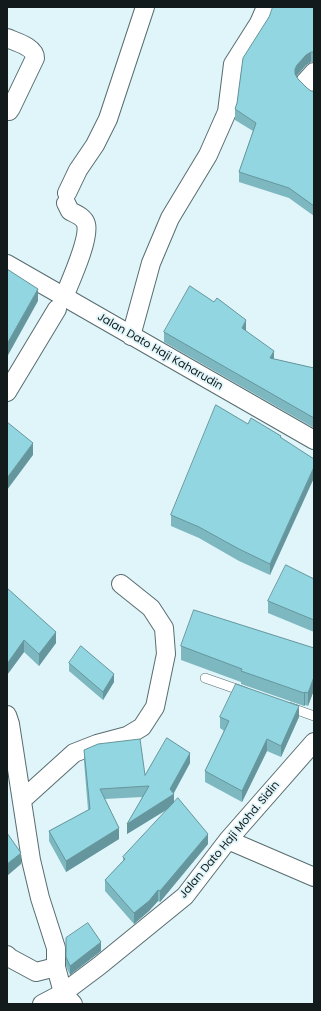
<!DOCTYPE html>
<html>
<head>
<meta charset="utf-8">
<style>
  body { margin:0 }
  #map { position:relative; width:321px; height:1011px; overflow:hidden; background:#dff5f9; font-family:Poppins,sans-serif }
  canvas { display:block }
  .frame { position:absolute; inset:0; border:8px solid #121a1b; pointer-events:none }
</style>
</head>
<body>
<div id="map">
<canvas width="321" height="1011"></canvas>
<div class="frame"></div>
</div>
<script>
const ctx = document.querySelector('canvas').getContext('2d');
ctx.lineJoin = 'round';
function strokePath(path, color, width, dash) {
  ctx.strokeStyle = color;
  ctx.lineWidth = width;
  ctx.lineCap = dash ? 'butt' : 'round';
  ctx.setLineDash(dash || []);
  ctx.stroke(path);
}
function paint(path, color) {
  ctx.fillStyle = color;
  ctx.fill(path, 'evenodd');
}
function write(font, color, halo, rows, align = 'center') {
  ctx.font = font + ' Poppins,sans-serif';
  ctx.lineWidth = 3.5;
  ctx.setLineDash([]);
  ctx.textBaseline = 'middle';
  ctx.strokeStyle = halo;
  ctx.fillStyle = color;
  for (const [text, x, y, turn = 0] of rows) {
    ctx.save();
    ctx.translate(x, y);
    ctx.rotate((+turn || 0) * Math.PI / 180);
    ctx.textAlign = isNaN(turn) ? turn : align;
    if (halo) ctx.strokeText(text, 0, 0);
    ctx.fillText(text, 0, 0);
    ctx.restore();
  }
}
const lane = new Path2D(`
  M205 678 245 692
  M289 707 314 716`);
const street = new Path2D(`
  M7 38C16 42 35 47 35 58L11 108 9 111H7
  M314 72 305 82 314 91
  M67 193 78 170 95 145 108 119 145 7
  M7 264 314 440
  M64 297C70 282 90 239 86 224 84 217 76 214 70 211L66 203
  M131 336 151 263 170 218 208 155 227 112 233 64 259 23 266 7
  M7 392 57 309
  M7 715 10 724 31 860 40 898 56 948V967L63 993 73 1004
  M22 800 74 753 97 744 127 736 142 727 155 707 166 654 164 628 151 608 121 584
  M228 840 314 877
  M7 955 10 958 36 972 56 967
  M42 1004 63 993 99 966 185 896 228 840 314 742`);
const wall = new Path2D(`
  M314 7V62H311L306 65 296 77 307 88 311 91H314V216L289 198 239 182V172L253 131 235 120V109L269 17Z
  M246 330V331L274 359 314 368V428L164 342V332Z
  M248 424 281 436 270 575 239 561 199 538 171 526V515Z
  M314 579V632L268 613V601Z
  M7 588 56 643 39 666 24 652 7 675Z
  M181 646 314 648V690L308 706 305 705 304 706 241 684V682L181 660Z
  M69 663 114 682 103 700 69 671Z
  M220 717H299L281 757 267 751 242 802 205 782V771L224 731 220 728Z
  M84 750 145 775 190 763 174 793V802L208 844 160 902 158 901 149 911 134 924 105 891V880L123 861V857L168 809 127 834 142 797 105 799 119 839 66 872 49 841V831L88 810 84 761Z
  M66 938 101 951 70 975 66 966Z`);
const shadedWall = new Path2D(`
  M311 52V62L306 65 297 75 295 79V69L297 65 306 55Z
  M38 289V301L7 357V344Z
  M246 320V330L242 338V328Z
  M274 351V361L270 358Z
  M33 443V455L7 490V478Z
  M314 467V478L270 575V564Z
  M56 632V643L39 666V654Z
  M24 640V652L7 675V664Z
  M114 674V682L103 700V692Z
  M314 677V690L308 706V693Z
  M305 692V705L304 706V693Z
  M299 706V717L281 757V746Z
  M267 739V751L242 802V791Z
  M190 753V763L172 796 174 794V805L127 834V824L170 789Z
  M119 828V839L66 872V861Z
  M208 834V844L160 902V891Z
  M21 853V864L7 876V864Z
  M158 890V901L149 911 134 924V913Z
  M101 942V951L70 975V966Z`);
const building = new Path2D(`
  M273 7H314V52H311L306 55 297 65 295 69V74L298 79 307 88 311 91H314V206L289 188 239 172 256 123 235 109 237 103 243 58 269 17Z
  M7 269 38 289 7 344Z
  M190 286 214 302 217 298 246 320 242 328 274 351 270 358 314 368V418L164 332Z
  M216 405 248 424 251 418 281 436 280 437 314 459V467L270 564 239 549 199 527 171 515Z
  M7 422 33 443 7 478Z
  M286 565 314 579V620L268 601Z
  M7 588 56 632 39 654 24 640 7 664Z
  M194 610 314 648V677L308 693 305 692 304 693 241 671 242 669 181 646Z
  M81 646 114 674 103 692 69 663Z
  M236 684 299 706 281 746 267 739 242 791 205 771 229 721 220 717Z
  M167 738 190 753 170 789 174 794 127 824 149 786 100 789 119 828 66 861 49 831 90 809 84 750 98 744 140 739 145 775Z
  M178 798 208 834 160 891 158 890 149 901 134 913 105 880 125 859 123 857Z
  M7 833 21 853 7 864Z
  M88 923 101 942 70 966 66 957V938Z`);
const streetNames = [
  ["Jalan Dato Haji Kaharudin",160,352,30],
  ["Jalan Dato Haji Mohd. Sidin",230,840,-50]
];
strokePath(lane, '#596d70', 10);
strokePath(street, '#596d70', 20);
strokePath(lane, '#fff', 9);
strokePath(street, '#fff', 18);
paint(wall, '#7db8c1');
paint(shadedWall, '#66969d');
paint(building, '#91d6e0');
strokePath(building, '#66969d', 1);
write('11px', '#121a1b', '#dff5f9', streetNames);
</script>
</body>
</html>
